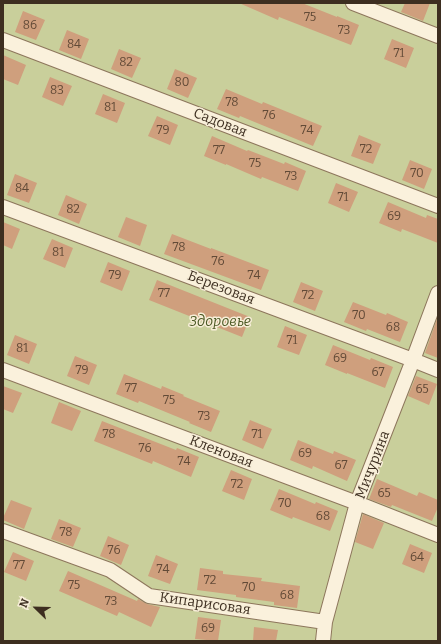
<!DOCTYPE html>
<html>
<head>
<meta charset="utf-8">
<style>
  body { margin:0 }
  #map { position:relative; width:441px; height:644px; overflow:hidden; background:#f0e4c8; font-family:Bitter,serif }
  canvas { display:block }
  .frame { position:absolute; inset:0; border:4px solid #3d2e20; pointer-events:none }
  .north { position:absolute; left:16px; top:588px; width:40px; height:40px; -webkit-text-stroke:3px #f7eed8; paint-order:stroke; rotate:293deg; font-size:11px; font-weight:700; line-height:16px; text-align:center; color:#3d2e20 }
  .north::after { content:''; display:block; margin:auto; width:14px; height:18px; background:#3d2e20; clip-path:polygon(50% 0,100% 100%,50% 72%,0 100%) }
</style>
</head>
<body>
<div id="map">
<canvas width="441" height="644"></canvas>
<div class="frame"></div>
<div class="north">N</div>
</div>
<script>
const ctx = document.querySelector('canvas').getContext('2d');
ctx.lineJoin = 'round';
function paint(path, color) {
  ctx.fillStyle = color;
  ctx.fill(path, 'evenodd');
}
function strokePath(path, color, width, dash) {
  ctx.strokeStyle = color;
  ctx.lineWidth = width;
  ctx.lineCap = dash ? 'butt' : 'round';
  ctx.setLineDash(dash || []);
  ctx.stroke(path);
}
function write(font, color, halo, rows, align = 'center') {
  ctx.font = font + ' Bitter,serif';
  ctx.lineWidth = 3;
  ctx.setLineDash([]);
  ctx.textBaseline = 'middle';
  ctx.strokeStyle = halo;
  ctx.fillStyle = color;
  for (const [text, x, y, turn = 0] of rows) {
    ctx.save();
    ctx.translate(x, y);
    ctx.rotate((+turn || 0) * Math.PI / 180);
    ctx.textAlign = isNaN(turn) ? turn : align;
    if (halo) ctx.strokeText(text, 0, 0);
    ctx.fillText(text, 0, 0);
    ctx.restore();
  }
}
const green = new Path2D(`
  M3 3H438V641H3Z`);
const building = new Path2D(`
  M239 3H302L337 17V16L359 25 351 45 279 17 278 20Z
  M405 3H430L423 21 401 12Z
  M23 11 45 20 36 40 15 32Z
  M67 30 89 39 81 59 59 50Z
  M392 39 414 48 406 68 384 59Z
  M119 49 141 58 132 78 111 69Z
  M3 55 26 65 18 85 3 79Z
  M175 69 197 78 188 98 167 89Z
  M50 77 72 86 63 106 42 97Z
  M226 89 262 104 263 102 322 126 313 146 240 116 239 118 217 109Z
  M103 94 125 103 117 123 95 114Z
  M157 116 178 125 170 145 148 136Z
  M359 135 381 144 373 164 351 156Z
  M212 136 247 151 248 150 284 164 285 162 306 171 298 191 262 177 261 179 226 164V165L204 156Z
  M410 160 432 169 424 189 402 180Z
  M15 174 37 183 29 203 7 195Z
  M336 183 358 192 349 212 328 203Z
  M66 195 87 204 79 224 58 215Z
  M388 202 426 218 427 215 438 219V243L402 229 401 232 379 223Z
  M126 217 147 225 140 246 118 237Z
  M3 222 20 229 12 249 3 245Z
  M172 234 211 249V248L269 270 261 290 164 254Z
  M52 239 73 248 65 268 43 259Z
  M108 262 130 271 122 291 100 282Z
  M157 280 250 317 242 337 149 300Z
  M301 282 323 291 315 311 293 302Z
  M353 302 386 315 387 313 408 322 400 342 367 329 366 331 344 322Z
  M437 319H438V358L425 353Z
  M285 326 307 335 299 355 277 347Z
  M15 335 37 344 29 364 7 355Z
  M333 345 370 360 371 358 393 367 385 388 347 373V374L325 365Z
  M75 356 97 365 89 385 67 376Z
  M124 374 161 389 162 386 184 395 183 396 220 411 211 432 189 423 190 422 139 401 138 403 116 394Z
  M416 376 437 384 429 405 408 396Z
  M3 386 22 393 13 413 3 409Z
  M59 402 81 411 72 431 51 423Z
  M250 420 272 429 263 449 242 440Z
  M102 421 176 450 177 448 199 457 191 477 153 461 152 464 94 441Z
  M298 440 333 454 334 451 356 460 347 481 313 466 312 469 290 460Z
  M231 470 252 479 244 500 222 491Z
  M377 479 417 496 419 492 438 500V507L432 521 392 505 391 507 369 499Z
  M279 489 315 504 316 502 338 511 330 531 293 517 292 519 270 510Z
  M11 500 32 508 24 529 3 520V518Z
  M363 514 384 523 373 549 355 542Z
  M59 519 81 528 73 547 51 539Z
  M108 536 129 545 121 565 100 556Z
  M410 544 432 553 424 573 402 564Z
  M13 552 34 561 26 581 4 572Z
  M156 555 178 564 170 584 148 576Z
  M200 568 223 571V574L262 578 261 581 300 586 297 608 274 605V602L236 597V595L197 590Z
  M68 571 137 601 138 599 147 604 160 607 151 627 119 612 117 616 59 591Z
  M198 617 221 620 218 641 195 639Z
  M254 627 278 630 276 641H253Z`);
const minor = new Path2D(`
  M353 3 438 36
  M3 40 438 206
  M3 207 413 360 438 370
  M3 370 357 503 438 535
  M3 531 110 570 149 596 325 622
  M323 641 325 622 357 503 413 360 438 293`);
const numberNames = [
  ["75",310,18],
  ["86",30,26],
  ["73",344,31],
  ["84",74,45],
  ["71",399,54],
  ["82",126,63],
  ["80",182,83],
  ["83",57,91],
  ["78",232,103],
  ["81",110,108],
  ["76",269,116],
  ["79",163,131],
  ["74",307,131],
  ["72",366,150],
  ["77",219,151],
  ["75",255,164],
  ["70",417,174],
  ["73",291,177],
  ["84",22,189],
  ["71",343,198],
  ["82",73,210],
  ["69",394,217],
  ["78",179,248],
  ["81",58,253],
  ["76",218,262],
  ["79",115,276],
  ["74",254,276],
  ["77",164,294],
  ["72",308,296],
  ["70",359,316],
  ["68",393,328],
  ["71",292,341],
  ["81",22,349],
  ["69",340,359],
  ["79",82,371],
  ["67",378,373],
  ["77",131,389],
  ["65",422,390],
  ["75",169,401],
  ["73",204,417],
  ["78",109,435],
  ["71",257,435],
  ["76",145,449],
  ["69",305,454],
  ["74",184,462],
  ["67",341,466],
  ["72",237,485],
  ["65",384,494],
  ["70",285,504],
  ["68",323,517],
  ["78",66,533],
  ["76",114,551],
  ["64",417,558],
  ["77",19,566],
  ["74",163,570],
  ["72",210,581],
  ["75",74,586],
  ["70",249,588],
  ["68",287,596],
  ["73",111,602],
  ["69",208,629]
];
const streetNames = [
  ["Садовая",220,123,21],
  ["Березовая",221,288,21],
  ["Кленовая",221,452,21],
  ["Мичурина",373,465,-69],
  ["Кипарисовая",205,604,8]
];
const parkNames = [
  ["Здоровье",220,322]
];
paint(green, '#c9cf9b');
paint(building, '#cf9f7d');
strokePath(minor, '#8d765c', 16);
strokePath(minor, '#faf1dc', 14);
write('12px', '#624a37', null, numberNames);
write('14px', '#3d2e20', '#f7eed8', streetNames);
write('italic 14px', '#4d5a26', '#f7eed8', parkNames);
</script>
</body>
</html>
